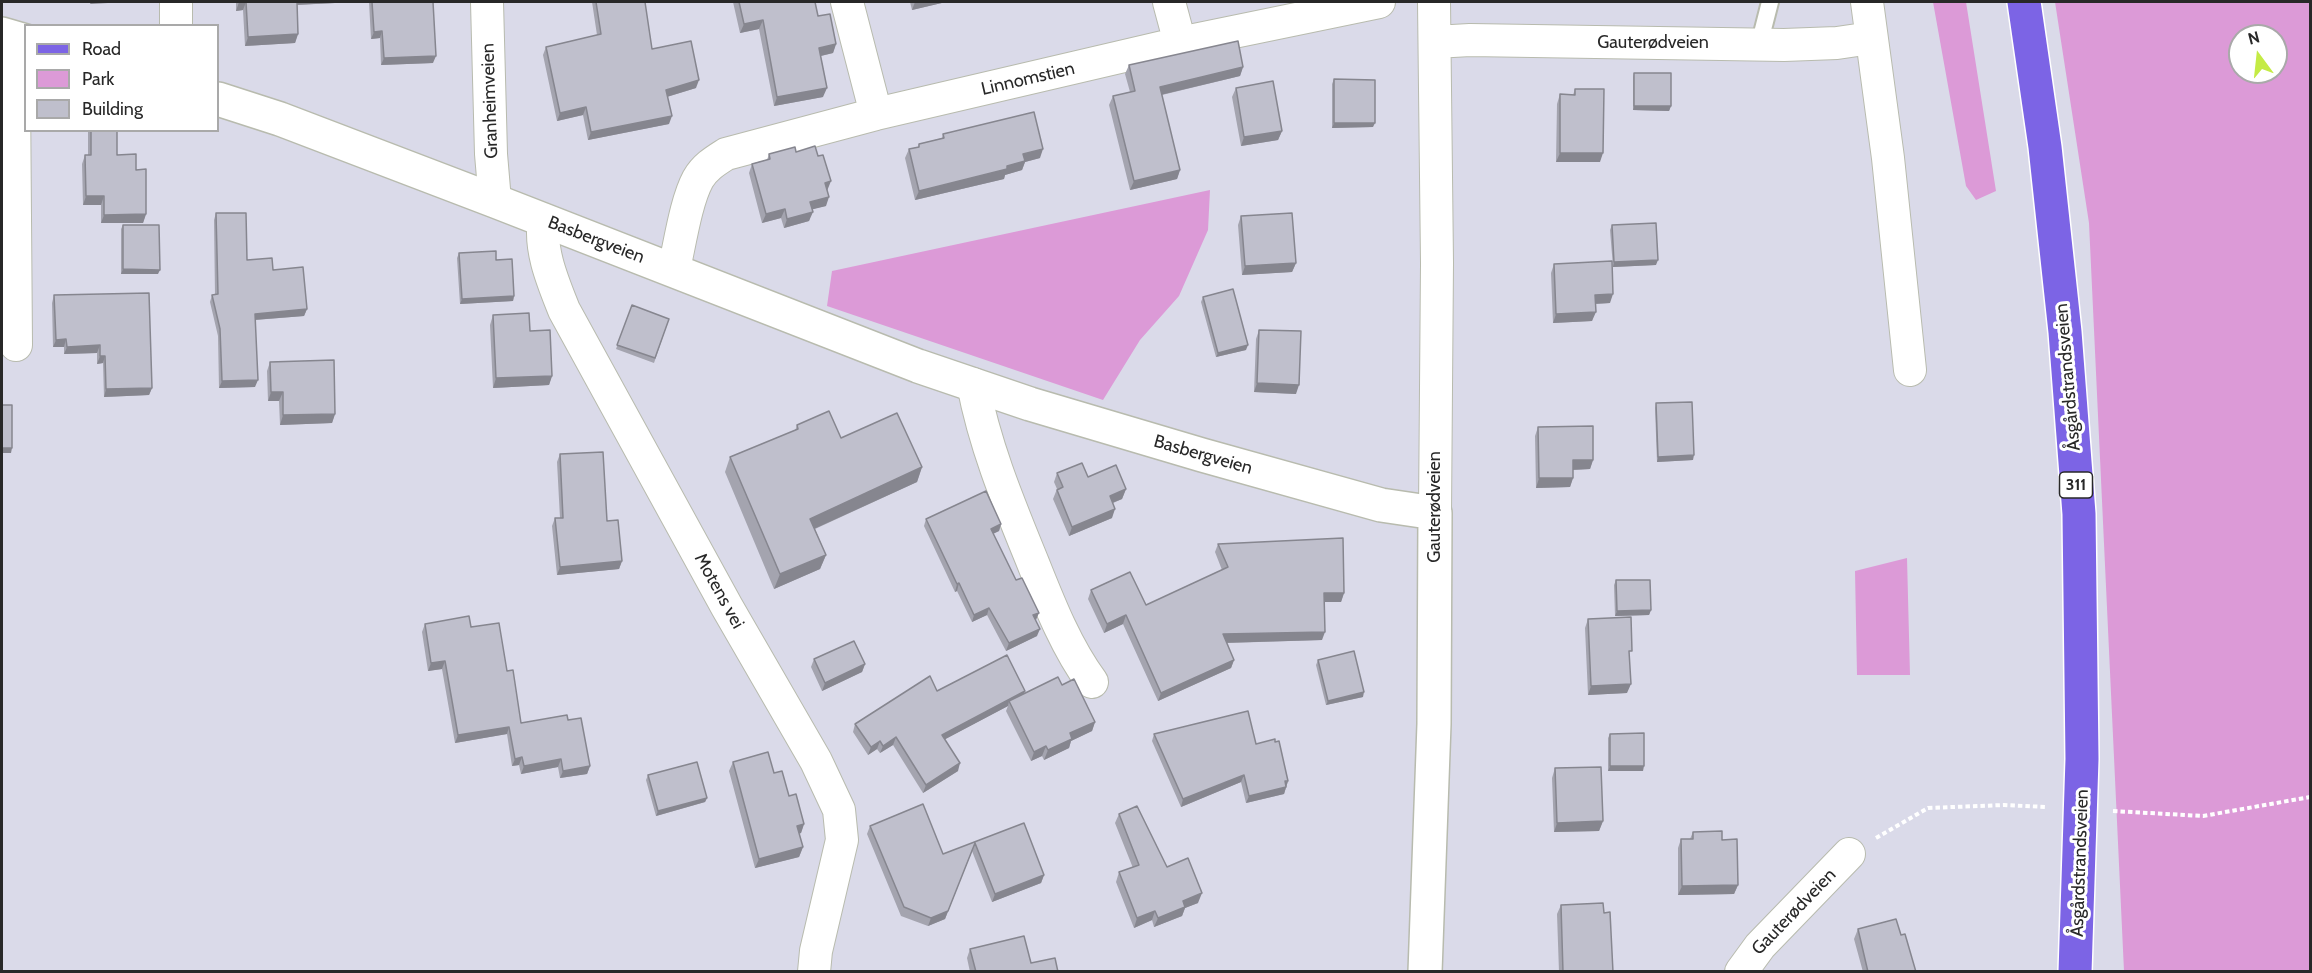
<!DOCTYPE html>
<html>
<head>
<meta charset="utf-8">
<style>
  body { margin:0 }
  #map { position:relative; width:2312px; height:973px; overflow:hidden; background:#dadae9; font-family:Cabin,sans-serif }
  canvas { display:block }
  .frame { position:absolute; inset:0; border:3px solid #282828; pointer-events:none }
  .legend { position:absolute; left:24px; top:24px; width:195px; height:108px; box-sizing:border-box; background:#fff; border:2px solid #a9a9a9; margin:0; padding:8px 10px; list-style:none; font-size:18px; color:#282828 }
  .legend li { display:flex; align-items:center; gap:12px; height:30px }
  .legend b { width:30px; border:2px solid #a9a9a9 }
  .north { position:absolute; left:2228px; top:24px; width:60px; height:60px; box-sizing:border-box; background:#fff; border:2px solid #a9a9a9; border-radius:50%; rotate:345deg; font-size:16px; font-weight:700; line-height:24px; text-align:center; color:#282828 }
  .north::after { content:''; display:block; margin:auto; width:21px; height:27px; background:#c4eb45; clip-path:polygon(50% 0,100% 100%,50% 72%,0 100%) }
</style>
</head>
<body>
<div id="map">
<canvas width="2312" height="973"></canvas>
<div class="frame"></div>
<ul class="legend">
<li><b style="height:8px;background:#7c64e5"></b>Road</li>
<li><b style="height:16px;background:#dc9ad7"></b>Park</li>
<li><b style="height:16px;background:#bfbfcc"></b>Building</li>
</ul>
<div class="north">N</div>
</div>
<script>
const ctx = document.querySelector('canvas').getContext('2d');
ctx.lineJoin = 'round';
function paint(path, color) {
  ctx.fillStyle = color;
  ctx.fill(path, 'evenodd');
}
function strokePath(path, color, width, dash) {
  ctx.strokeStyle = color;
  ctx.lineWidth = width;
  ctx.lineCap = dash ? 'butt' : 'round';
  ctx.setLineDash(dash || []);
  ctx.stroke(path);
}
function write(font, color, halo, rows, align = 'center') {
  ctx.font = font + ' Cabin,sans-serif';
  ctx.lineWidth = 6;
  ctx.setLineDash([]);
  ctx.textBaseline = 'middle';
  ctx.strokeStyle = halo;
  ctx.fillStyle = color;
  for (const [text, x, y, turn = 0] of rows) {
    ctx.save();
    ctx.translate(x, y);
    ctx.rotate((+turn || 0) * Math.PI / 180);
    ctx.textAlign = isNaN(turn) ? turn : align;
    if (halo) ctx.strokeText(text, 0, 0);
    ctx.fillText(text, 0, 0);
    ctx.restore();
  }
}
const green = new Path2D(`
  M1933 2H1966L1996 191 1976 200 1966 186Z
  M2055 2H2310V971H2124L2089 223ZM2240 36H2276V72H2240Z
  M1210 190 1208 230 1179 296 1140 340 1103 400 827 306 832 271Z
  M1907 558 1910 675H1857L1855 571Z`);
const path = new Path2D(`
  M2113 811 2203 816 2310 797
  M1876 838 1928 808 2004 805 2046 807`);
const lane = new Path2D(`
  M1759 45 1770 2`);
const street = new Path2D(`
  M176 2V26
  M487 2 491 154 495 201
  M847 2 876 114
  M1169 2 1180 43
  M1434 2 1437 263 1435 513
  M1867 2 1888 158 1910 370
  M11 37 14 90 16 345
  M1435 42 1470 40 1784 45 1837 43 1871 38
  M544 220C539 250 553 282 564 310L727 607 816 761 839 810 842 840 816 951 814 972
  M674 269C680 243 686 201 698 179 705 167 715 161 726 154L876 114 1180 43 1379 2
  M973 384C985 447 1009 504 1033 563 1049 603 1066 647 1092 682
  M1741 972 1760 946 1849 854`);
const secondary = new Path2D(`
  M2 34 26 41
  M218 99 280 119 495 201 918 366 1030 404 1202 455 1381 505 1435 513 1434 724 1425 972`);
const primary = new Path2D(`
  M2024 2 2045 147 2065 332 2079 514 2082 759 2075 972`);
const wall = new Path2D(`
  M236 2H336L335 3 297 5 298 34 295 43 245 46 243 10 236 11Z
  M369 2H433V63L381 65 380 38 371 39Z
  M592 2H645L652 49 696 88 667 97 669 124 588 140 583 115 557 121 543 55 546 47 597 35Z
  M733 2H815L818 16 836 44 833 53 821 56 823 97 774 106 759 29 740 33Z
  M910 2H946L912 10Z
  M1129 65 1243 67 1240 76 1162 95 1180 170 1177 179 1130 190 1109 105 1113 96 1130 92 1125 74Z
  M1634 73 1671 106 1669 111 1633 110V77Z
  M1334 79 1373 127 1332 128V84Z
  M1236 88 1282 131 1278 140 1241 146 1232 97Z
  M1575 89 1600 162H1556L1557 104 1560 94 1573 95Z
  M88 130H117V155L136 170 146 214 143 223H101V205H83L82 164 85 155H88Z
  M943 134 1040 158 1025 162 1022 170 1005 175 1004 179 915 200 905 158 909 149 918 147 919 144 942 138Z
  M796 152 827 190 826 206 812 209 809 221 784 228 781 218 762 223 749 173 752 164 767 160 769 154Z
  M216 213 247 260 273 270 307 309 304 316 255 320V387L219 388 218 336 210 302 212 295H215L214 220Z
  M1241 216 1296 263 1292 272 1242 275 1238 225Z
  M123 225 158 274H121V229Z
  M1612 225 1656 265 1613 267 1610 230Z
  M459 253 496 260 514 296 513 301 460 304 457 258Z
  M1554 264 1610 303 1595 304 1592 321 1553 323 1551 273Z
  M54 295 152 388 149 395 104 397 103 363 97 364V353L64 354V347H53L52 303Z
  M1203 297 1246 350 1216 357 1201 302Z
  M632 305 669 319 654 363 616 349Z
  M493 315 530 331 552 376 549 385 493 388 490 325Z
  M1259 330 1296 394 1254 392 1256 339Z
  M270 362 335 414 332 423 280 425 279 401H268L267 371Z
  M1656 403 1693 460 1657 462 1655 408Z
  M797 425 841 438 922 467 917 482 815 529 826 555 820 569 774 589 725 472 730 457 795 431Z
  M1538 427 1593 460 1590 469 1573 470V478L1570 487 1536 488 1535 436Z
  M560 454 607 521 622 561 619 569 557 575 552 526 555 518H560L557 462Z
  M1057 473 1088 477 1126 489 1122 499 1113 503 1112 518 1069 536 1053 499 1057 489 1054 482Z
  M926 519 1001 524 999 531 993 534 1036 620 1037 636 1006 651 987 615 972 622 957 591 955 592 924 526Z
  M1218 544 1344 593 1341 602H1324L1322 640 1227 643 1234 660 1231 668 1158 701 1123 624 1104 633 1088 599 1091 590 1146 605 1222 570 1215 552Z
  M1616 580 1651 610 1649 615 1615 616 1614 585Z
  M1588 619 1627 693 1588 695 1585 628Z
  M425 624 471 627 507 671 521 723 568 720 590 766 587 774 560 778 558 767 521 774 519 765 512 766 507 734 455 743 442 669 428 671 422 632Z
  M814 659 865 664 862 672 822 691 811 667Z
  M1318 660 1363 697 1326 705 1316 665Z
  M1062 685 1095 722 1092 731 1071 741 1069 748 1044 760 1042 756 1031 761 1006 711 1008 706 945 739 958 771 923 793 893 745 880 753 877 749 868 755 853 732 855 724 937 691 1023 695Z
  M1154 734 1256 744 1288 781 1284 794 1246 803 1241 782 1181 807 1152 741Z
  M1610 734 1643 771H1608V738Z
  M733 762 774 773 789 796 804 824 801 833 799 834 803 847 799 857 755 868 729 771Z
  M1555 768 1603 821 1599 831 1554 832 1552 778Z
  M648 775 707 798 705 802 656 816 646 780Z
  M1119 814 1198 903 1185 908 1182 916 1154 927 1152 920 1134 928 1116 882 1119 872 1133 868 1115 823Z
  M1024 823 1044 875 1041 883 992 902 972 851 945 919 928 926 901 916 867 834 870 826 943 854Z
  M1693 832 1738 885 1734 894 1678 895V848L1681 839H1690Z
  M1561 905 1604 913 1613 972H1559L1557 914Z
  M1858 929 1901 935 1916 972H1863L1854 939Z
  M970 949 1031 963 1058 972H970L967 958Z`);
const shadedWall = new Path2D(`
  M91 2H126L90 4Z
  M239 2H246L243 10 236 11Z
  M295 2H336L335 3 293 5Z
  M915 2H946L912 10Z
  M763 20 759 29 740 33 744 24Z
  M382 31 380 38 371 39 374 32Z
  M298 34 295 43 245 46 248 37Z
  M836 44 833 53 816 57 819 48Z
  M436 56 433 63 381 65 384 58Z
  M1243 67 1240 76 1156 96 1160 87Z
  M699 80 696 88 663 98 666 90Z
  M827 88 823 97 774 106 777 97Z
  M1634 106H1671L1669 111 1633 110Z
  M586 107 583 115 557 121 560 113Z
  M672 116 669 124 588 140 591 132Z
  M1334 123H1375L1373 127 1332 128Z
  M1282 131 1278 140 1241 146 1244 137Z
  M1043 149 1040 158 1025 162 1022 170 1005 175 1004 179 915 200 919 191 1007 166 1023 154Z
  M1560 153H1603L1600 162H1556Z
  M1180 170 1177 179 1130 190 1134 181Z
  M831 181 827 191 825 183Z
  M86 196H104L101 205H83Z
  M829 197 826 206 806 211 810 202Z
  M785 209 781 218 762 223 766 214Z
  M813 212 809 221 784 228 787 219Z
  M146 214 143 223H101L104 215Z
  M1658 260 1656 265 1613 267 1614 262Z
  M1296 263 1292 272 1242 275 1245 266Z
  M123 269 160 270 158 274H121Z
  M1613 294 1610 303 1592 304 1595 295Z
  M514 296 513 301 460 304 462 299Z
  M307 309 304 316 253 320 255 314Z
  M1596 312 1592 321 1553 323 1556 314Z
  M66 339 64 347H53L56 340Z
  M100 345 97 353 64 354 67 347Z
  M1248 345 1246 350 1216 357 1218 353Z
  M100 356H105L103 363 97 364Z
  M552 376 549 385 493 388 496 378Z
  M258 380 255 387 219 388 222 381Z
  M1257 383 1299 385 1296 394 1254 392Z
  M152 388 149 395 104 397 106 389Z
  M271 392H283L279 401H268Z
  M335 414 332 423 280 425 283 415Z
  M2 448H12L11 453H2Z
  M1694 455 1693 460 1657 462 1658 457Z
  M1573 460H1593L1590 469 1569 470Z
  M922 467 917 482 805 533 810 519Z
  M1539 478H1573L1570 487 1536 488Z
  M1126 489 1122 499 1107 505 1110 496Z
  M1115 509 1112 518 1069 536 1072 527Z
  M1001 524 999 531 988 536 991 529Z
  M826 555 820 569 774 589 780 574Z
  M622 561 619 569 557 575 560 567Z
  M959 583 957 591 955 592 957 584Z
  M1324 593H1344L1341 602H1321Z
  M989 608 987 615 972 622 974 615Z
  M1651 610 1649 615 1615 616 1617 611Z
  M1039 613 1036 620 1031 622 1033 615Z
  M1126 615 1123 624 1104 633 1107 624Z
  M1040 629 1037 636 1006 651 1009 643Z
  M1325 632 1322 640 1220 643 1223 634Z
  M1234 660 1231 668 1158 701 1161 693Z
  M445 661 442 669 428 671 431 663Z
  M865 664 862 672 822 691 825 683Z
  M1631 684 1627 693 1588 695 1591 686Z
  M1025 691 1022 698 1009 701 1008 706 940 742 942 735Z
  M1364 692 1363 697 1326 705 1328 701Z
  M1095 722 1092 731 1071 741 1069 748 1044 760 1048 750 1070 733Z
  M509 727 507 734 455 743 458 735Z
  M896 737 893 745 880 753 883 746Z
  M880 741 877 749 868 755 871 747Z
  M1046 746 1042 756 1031 761 1034 752Z
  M522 757 519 765 512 766 515 759Z
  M561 759 558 767 521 774 524 766Z
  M960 763 958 771 923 793 926 785Z
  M590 766 587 774 560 778 563 771Z
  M1610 766H1644L1643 771H1608Z
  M1244 775 1241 782 1181 807 1183 799Z
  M1288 781 1284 794 1246 803 1249 796Z
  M707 798 705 802 656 816 658 811Z
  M1603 821 1599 831 1554 832 1557 823Z
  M804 824 801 833 793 835 797 826Z
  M975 843 945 919 928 926 931 918Z
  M803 847 799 857 755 868 759 859Z
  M1044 875 1041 883 992 902 995 894Z
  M1738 885 1734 894 1678 895 1682 886Z
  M1202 893 1198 903 1185 908 1182 916 1154 927 1158 918 1183 901Z
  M1155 911 1152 920 1134 928 1137 918Z`);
const building = new Path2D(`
  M246 2H297L298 34 248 37Z
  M372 2H433L436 56 384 58 382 31 374 32Z
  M596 2H645L652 49 691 41 699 80 666 90 672 116 591 132 586 107 560 113 546 47 601 34Z
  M739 2H815L818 16 830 14 836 44 819 48 827 88 777 97 763 20 744 24Z
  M1238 41 1243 67 1160 87 1180 170 1134 181 1113 96 1135 91 1129 65Z
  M1634 73H1671V106H1634Z
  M1334 79 1375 80V123H1334Z
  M1273 81 1282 131 1244 137 1236 88Z
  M1575 89H1604L1603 153H1560V94L1575 95Z
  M1034 112 1043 149 1023 154 1025 161 1007 166V169L919 191 909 149 919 147V144L944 138 943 134Z
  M91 130H117V155L136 154V170L146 169V214L104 215V196H86L85 155H91Z
  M815 146 818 156 823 155 831 181 825 183 829 197 810 202 813 212 787 219 785 209 766 214 752 164 770 159 769 154 795 147 796 152Z
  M216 213H246L247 260 272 258 273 270 303 267 307 309 255 314 258 380 222 381 220 329 212 295 218 294Z
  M1292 213 1296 263 1245 266 1241 216Z
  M1656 223 1658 260 1614 262 1612 225Z
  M123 225H159L160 270 123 269Z
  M496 251V260L512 259 514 296 462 299 459 253Z
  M1612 261 1613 294 1595 295 1596 312 1556 314 1554 264Z
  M1233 289 1248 345 1218 353 1203 297Z
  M149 293 152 388 106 389 105 356H100V345L67 347 66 339 56 340 54 295Z
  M632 305 669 319 655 358 617 345Z
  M529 313 530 331 550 330 552 376 496 378 493 315Z
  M1259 330 1301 331 1299 385 1257 383Z
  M334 360 335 414 283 415V392H271L270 362Z
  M1692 402 1694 455 1658 457 1656 403Z
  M2 405H12V448H2Z
  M829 411 841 438 897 413 922 467 810 519 826 555 780 574 730 457 798 429 797 425Z
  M1593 426V460H1573V478H1539L1538 427Z
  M603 452 607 521 618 520 622 561 560 567 555 518H563L560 454Z
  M1082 463 1088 477 1116 465 1126 489 1110 496 1115 509 1072 527 1057 490 1063 487 1057 473Z
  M986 491 1001 524 991 529 1016 580 1022 578 1039 613 1033 615 1040 629 1009 643 989 608 974 615 959 583 957 584 926 519Z
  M1343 538 1344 593H1324L1325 632 1223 634 1234 660 1161 693 1126 615 1107 624 1091 590 1130 572 1146 605 1228 567 1218 544Z
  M1616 580H1650L1651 610 1617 611Z
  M469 616 471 627 499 623 507 671 513 670 521 723 567 715 568 720 581 718 590 766 563 771 561 759 524 766 522 757 515 759 509 727 458 735 445 661 431 663 425 624Z
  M1631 617 1632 651H1629L1631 684 1591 686 1588 619Z
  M854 641 865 664 825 683 814 659Z
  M1354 651 1364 692 1328 701 1318 660Z
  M1007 655 1025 691 942 735 960 763 926 785 896 737 883 746 880 741 871 747 855 724 930 676 937 691Z
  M1058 677 1062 685 1074 679 1095 722 1070 733 1072 739 1048 750 1046 746 1034 752 1009 701Z
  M1248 711 1256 744 1275 739V742L1279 741 1288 781H1285L1286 787 1249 796 1244 775 1183 799 1154 734Z
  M1644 733V766H1610V734Z
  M768 752 774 773 782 771 789 796 796 794 804 824 797 826 803 847 759 859 733 762Z
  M697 762 707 798 658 811 648 775Z
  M1601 767 1603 821 1557 823 1555 768Z
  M923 804 943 854 1024 823 1044 875 995 894 975 843 948 911 931 918 904 907 870 826Z
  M1137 806 1167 867 1188 858 1202 893 1183 901 1185 907 1158 918 1155 911 1137 918 1119 872 1139 865 1119 814Z
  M1722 831V840L1737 839 1738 885 1682 886 1681 839H1693V832Z
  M1603 903 1604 913 1610 912 1613 972H1563L1561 905Z
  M1896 919 1901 935 1905 934 1916 972H1868L1858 929Z
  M1024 936 1031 963 1055 958 1058 972H976L970 949Z`);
const shields = [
  [2076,485,33]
];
const shieldNames = [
  ["311",2076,485]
];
const streetNames = [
  ["Gauterødveien",1653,43],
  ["Linnomstien",1028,79,-13],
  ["Granheimveien",490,101,-92],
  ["Basbergveien",596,240,21],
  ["Åsgårdstrandsveien",2068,377,-95],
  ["Basbergveien",1203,455,16],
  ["Gauterødveien",1435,507,-90],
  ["Motens vei",719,591,61],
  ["Åsgårdstrandsveien",2080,863,-88],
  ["Gauterødveien",1794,912,-46]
];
paint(green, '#dc9ad7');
strokePath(lane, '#b8bbae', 20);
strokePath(street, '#b8bbae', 34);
strokePath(secondary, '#b8bbae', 36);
strokePath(primary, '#fff', 36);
strokePath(path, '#fff', 4, [4.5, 3]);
strokePath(lane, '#fff', 16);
strokePath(street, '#fff', 32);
strokePath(secondary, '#fff', 33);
strokePath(primary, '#7c64e5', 33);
paint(wall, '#a4a4af');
paint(shadedWall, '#86868f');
paint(building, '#bfbfcc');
strokePath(building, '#86868f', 1.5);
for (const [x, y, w] of shields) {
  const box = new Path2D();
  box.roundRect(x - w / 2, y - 13, w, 26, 4.5);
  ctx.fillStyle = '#fff';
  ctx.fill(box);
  strokePath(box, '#282828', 1.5);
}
write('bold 16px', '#282828', null, shieldNames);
write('18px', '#282828', '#fff', streetNames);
</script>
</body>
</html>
